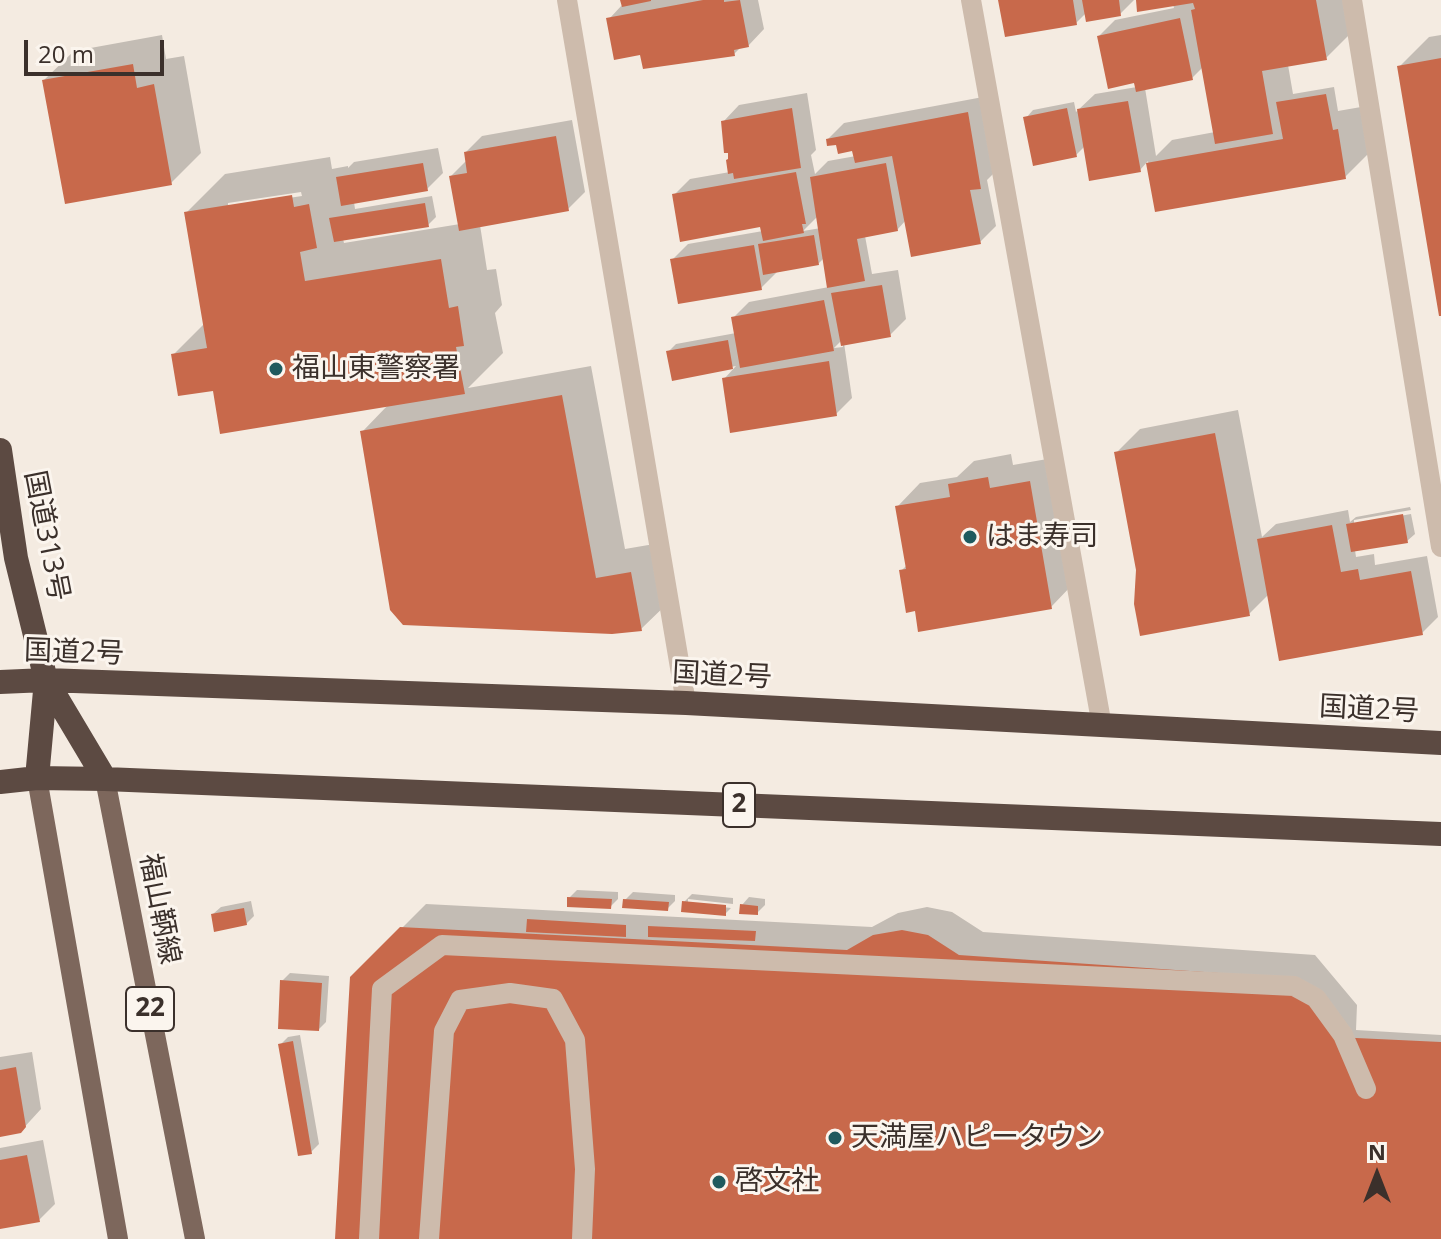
<!DOCTYPE html>
<html>
<head>
<meta charset="utf-8">
<style>
  body { margin:0 }
  #map { position:relative; width:1441px; height:1239px; overflow:hidden; background:#f4ebe1; font-family:"Open Sans",sans-serif }
  canvas { display:block }
  .north { position:absolute; left:1337px; top:1135px; width:80px; height:80px; -webkit-text-stroke:6px #fbf5ee; paint-order:stroke; rotate:0deg; font-size:22px; font-weight:700; line-height:32px; text-align:center; color:#3b302b }
  .north::after { content:''; display:block; margin:auto; width:28px; height:36px; background:#3b302b; clip-path:polygon(50% 0,100% 100%,50% 72%,0 100%) }
  .scale { position:absolute; left:24px; top:40px; width:140px; height:36px; box-sizing:border-box; border:4px solid #3b302b; border-top:0; padding-left:10px; font-size:24px; line-height:28px; white-space:nowrap; color:#3b302b; -webkit-text-stroke:6px #fbf5ee; paint-order:stroke }
</style>
</head>
<body>
<div id="map">
<canvas width="1441" height="1239"></canvas>
<div class="north">N</div>
<div class="scale">20 m</div>
</div>
<script>
const ctx = document.querySelector('canvas').getContext('2d');
ctx.lineJoin = 'round';
function paint(path, color) {
  ctx.fillStyle = color;
  ctx.fill(path, 'evenodd');
}
function strokePath(path, color, width, dash) {
  ctx.strokeStyle = color;
  ctx.lineWidth = width;
  ctx.lineCap = dash ? 'butt' : 'round';
  ctx.setLineDash(dash || []);
  ctx.stroke(path);
}
function write(font, color, halo, rows, align = 'center') {
  ctx.font = font + ' "Open Sans","Noto Sans JP",sans-serif';
  ctx.lineWidth = 6;
  ctx.setLineDash([]);
  ctx.textBaseline = 'middle';
  ctx.strokeStyle = halo;
  ctx.fillStyle = color;
  for (const [text, x, y, turn = 0] of rows) {
    ctx.save();
    ctx.translate(x, y);
    ctx.rotate((+turn || 0) * Math.PI / 180);
    ctx.textAlign = isNaN(turn) ? turn : align;
    if (halo) ctx.strokeText(text, 0, 0);
    ctx.fillText(text, 0, 0);
    ctx.restore();
  }
}
const shadow = new Path2D(`
  M622 0H758L764 29 748 46 741 47 734 54 642 53 609 19 623 4Z
  M1000 0H1134L1120 14 1086 13 1076 23Z
  M1138 0H1344L1350 34 1326 58 1288 65 1293 94 1334 87 1338 111 1361 107 1369 153 1345 177 1156 210 1148 161 1140 170 1085 146 1076 155 1026 118 1033 110 1074 102 1076 112 1095 94 1137 87 1099 36 1115 20 1174 8 1173 4ZM1203 67 1215 132 1172 140 1156 156 1145 88 1192 78Z
  M162 35 166 59 184 56 201 153 171 183 44 80 74 51Z
  M1441 35V314L1399 67 1429 37Z
  M807 93 816 150 811 155 815 174 828 161 856 156 854 149 828 139 844 123 983 97 996 171 987 180 996 226 980 242 906 220 897 230 865 236 872 274 898 270 906 319 890 335 844 343 852 398 836 414 724 379 736 366 673 378 668 352 676 344 736 333 733 318 749 302 829 287 824 258 818 264 777 272 761 288 672 260 688 244 763 231 762 224 674 195 690 179 730 172V158L723 122 739 105ZM819 215 821 228 803 231ZM842 340 843 347 834 348Z
  M572 120 585 192 568 209 480 225 487 270 496 269 502 305 495 313 503 353 468 388 591 366 625 549 660 543 671 600 641 629 362 432 389 404 215 389 174 354 205 323 186 213 225 174 330 157 332 169 348 166V168L354 162 438 148 443 173 427 189 354 202 355 209 432 196 436 217 428 225 343 239 344 243 460 224 451 176 467 160 466 152 482 136ZM301 192 302 196 228 207V203Z
  M1238 410 1262 537 1276 524 1348 510 1350 522 1356 517 1410 507 1411 510 1354 520V524L1411 514 1415 534 1407 541 1355 550 1356 557 1374 554 1375 565 1427 556 1438 617 1422 633 1269 594 1249 614 1138 570 1116 453 1140 429Z
  M1011 454 1013 465 1053 458 1074 583 1051 607 917 609 901 571 907 565 897 507 920 483 957 477 974 461Z
  M577 890 618 892V899L610 907 569 898Z
  M633 892 675 895V901L667 909 625 900Z
  M692 894 733 898V904L688 899V903L731 908 725 914 683 910 684 902Z
  M749 897 765 899V905L757 913 742 905Z
  M251 901 254 916 246 924 213 914 221 907Z
  M426 904 872 927 898 913 927 907 952 912 983 932 1315 955 1357 1005 1356 1030 1441 1035V1239H337L352 978Z
  M290 973 329 976 326 1022 319 1029 282 981Z
  M300 1035 319 1144 311 1152 281 1044 288 1037Z
  M32 1052 41 1109 20 1132 0 1135V1057Z
  M43 1140 55 1204 39 1220 0 1227V1148Z`);
const building = new Path2D(`
  M620 0H651V1L622 7Z
  M703 0H724V2L740 0 749 47 734 50 735 56 643 69 640 55 614 60 606 18Z
  M998 0H1073L1077 25 1005 37Z
  M1082 0H1119L1121 16 1086 22Z
  M1136 0H1316L1327 60 1262 71 1273 134 1215 144 1191 10 1195 9 1193 3 1137 12Z
  M1180 18 1193 80 1136 92 1134 83 1108 89 1097 36Z
  M1441 58V316H1439L1397 66Z
  M133 64 137 88 154 84 172 185 65 204 42 80Z
  M1326 94 1333 130 1338 129 1346 179 1155 212 1146 163 1283 139 1276 102Z
  M1128 101 1141 172 1089 181 1077 109Z
  M792 108 801 168 734 179 733 173 728 174 726 160 728 159V153H724L721 121Z
  M1067 108 1077 157 1033 166 1023 117Z
  M968 112 981 189 970 190 981 244 911 257 892 156 855 163 852 151 838 154 836 145 827 146 826 139Z
  M556 136 569 211 459 231 449 176 467 173 464 152Z
  M423 163 428 191 341 206 336 177Z
  M886 163 898 231 857 239 865 281 827 288 810 177Z
  M796 172 806 224H802L804 233 763 241 760 227 680 242 672 194Z
  M292 195 294 207 309 204 317 248 300 252 305 281 441 259 449 308 458 306 464 346 456 347 465 394 220 434 213 391 178 396 171 354 207 348 184 212Z
  M425 203 429 227 334 242 329 218Z
  M814 235 819 265 763 275 758 244Z
  M754 245 762 290 678 304 670 259Z
  M882 285 891 337 841 346 831 293Z
  M824 300 834 351 740 368 731 317Z
  M728 340 733 369 672 381 666 351Z
  M829 361 837 416 730 433 722 378Z
  M562 395 596 578 631 572 642 631 612 634 403 625 390 610 360 431Z
  M1215 433 1250 616 1140 636 1134 604 1136 570 1114 452Z
  M988 477 990 488 1030 481 1052 609 918 632 915 611 906 613 899 570 906 569 895 506 950 497 948 484Z
  M1403 514 1408 543 1351 552 1346 524Z
  M1332 525 1341 572 1358 569 1360 580 1411 571 1423 635 1279 661 1257 539Z
  M567 897 612 899 611 909 567 907Z
  M623 899 669 902 668 911 622 908Z
  M682 901 726 905V916L681 912Z
  M740 904 758 906V915L739 914Z
  M244 908 247 925 214 932 211 914Z
  M527 919 626 925V937L526 932Z
  M648 926 756 931 755 941 648 937Z
  M400 927 847 950 873 935 902 930 928 935 959 955 1291 978 1335 1037 1441 1042V1239H335L350 977Z
  M280 980 322 983 319 1031 278 1029Z
  M293 1041 312 1154 298 1156 278 1044Z
  M16 1067 26 1127 21 1133 0 1137V1070Z
  M27 1155 40 1222 0 1229V1160Z`);
const lane = new Path2D(`
  M369 1239 382 989 442 945 1294 986 1316 998 1343 1035 1366 1089
  M429 1239 444 1031 460 1000 510 993 553 999 575 1040 585 1169 582 1239`);
const street = new Path2D(`
  M567 0 686 703
  M971 0 1102 726
  M1352 0 1441 547`);
const primary = new Path2D(`
  M37 778 118 1239
  M105 779 195 1239`);
const highway = new Path2D(`
  M0 450 16 558 46 680 105 779
  M0 682 46 680 686 703 1441 743
  M37 778 46 680
  M0 782 37 778 105 779 1441 834`);
const markers = [
  [276,369,8,"#1f5a5e"],
  [970,537,8,"#1f5a5e"],
  [835,1138,8,"#1f5a5e"],
  [719,1182,8,"#1f5a5e"]
];
const shields = [
  [739,805,32],
  [150,1009,48]
];
const shieldNames = [
  ["2",739,805],
  ["22",150,1009]
];
const poiNames = [
  ["福山東警察署",292,369],
  ["はま寿司",986,537],
  ["天満屋ハピータウン",851,1138],
  ["啓文社",735,1182]
];
const streetNames = [
  ["国道313号",46,536,79],
  ["国道2号",74,653,2],
  ["国道2号",722,676,3],
  ["国道2号",1369,710,3],
  ["福山鞆線",159,909,79]
];
paint(shadow, '#0003');
paint(building, '#c8694b');
strokePath(lane, '#cdbbac', 20);
strokePath(street, '#cdbbac', 20);
strokePath(primary, '#7d675c', 20);
strokePath(highway, '#5c4a42', 24);
for (const [x, y, r, color] of markers) {
  const dot = new Path2D();
  dot.arc(x, y, r, 0, 2 * Math.PI);
  ctx.fillStyle = color;
  ctx.fill(dot);
  strokePath(dot, '#fbf5ee', 3);
}
for (const [x, y, w] of shields) {
  const box = new Path2D();
  box.roundRect(x - w / 2, y - 22, w, 44, 6);
  ctx.fillStyle = '#fbf5ee';
  ctx.fill(box);
  strokePath(box, '#3b302b', 2);
}
write('bold 26px', '#3b302b', null, shieldNames);
write('28px', '#3b302b', '#fbf5ee', poiNames, 'left');
write('28px', '#3b302b', '#fbf5ee', streetNames);
</script>
</body>
</html>
